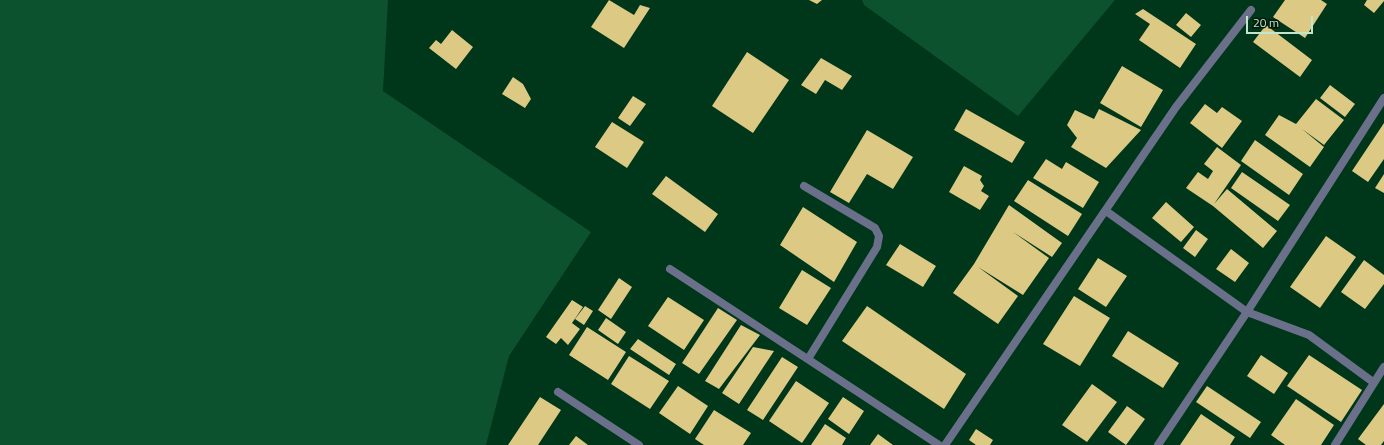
<!DOCTYPE html>
<html>
<head>
<meta charset="utf-8">
<style>
  body { margin:0 }
  #map { position:relative; width:1384px; height:445px; overflow:hidden; background:#00361a; font-family:"Titillium Web",sans-serif }
  canvas { display:block }
  .scale { position:absolute; left:1246px; top:16px; width:67px; height:18px; box-sizing:border-box; border:2px solid #c4e5cd; border-top:0; padding-left:5px; font-size:12px; line-height:14px; white-space:nowrap; color:#c4e5cd; -webkit-text-stroke:3px #001a0a; paint-order:stroke }
</style>
</head>
<body>
<div id="map">
<canvas width="1384" height="445"></canvas>
<div class="scale">20 m</div>
</div>
<script>
const ctx = document.querySelector('canvas').getContext('2d');
ctx.lineJoin = 'round';
function paint(path, color) {
  ctx.fillStyle = color;
  ctx.fill(path, 'evenodd');
}
function strokePath(path, color, width, dash) {
  ctx.strokeStyle = color;
  ctx.lineWidth = width;
  ctx.lineCap = dash ? 'butt' : 'round';
  ctx.setLineDash(dash || []);
  ctx.stroke(path);
}
const green = new Path2D(`
  M0 0H388L383 91 591 232 509 356 486 445H0Z
  M862 0H1115L1018 116 864 5Z`);
const building = new Path2D(`
  M609 0 634 15 640 5 650 8 624 48 591 27Z
  M809 0H822L817 4Z
  M1285 0H1321L1327 4 1305 38 1273 17Z
  M1367 0H1384V1L1374 13 1364 5Z
  M1143 9 1196 44 1180 68 1139 40 1150 24 1135 14Z
  M1186 13 1201 25 1191 37 1176 25Z
  M1266 25 1312 60 1300 77 1253 42Z
  M452 30 473 47 456 69 429 48 436 40 441 44Z
  M747 52 789 80 753 133 712 106Z
  M821 58 852 76 842 90 825 80 816 94 801 85Z
  M1122 66 1163 90 1141 127 1100 103Z
  M513 77 523 84 531 99 525 108 502 94Z
  M1330 85 1355 104 1345 117 1320 98Z
  M633 96 646 104 630 126 618 118Z
  M1316 99 1344 120 1324 145 1302 129 1324 147 1310 167 1265 135 1279 115 1296 124Z
  M1205 104 1217 113 1222 107 1242 121 1222 148 1190 123Z
  M966 109 1025 142 1012 163 954 130Z
  M1099 109 1141 130 1106 168 1071 147 1077 138 1067 125 1075 110 1094 119Z
  M612 122 644 142 627 168 595 147Z
  M1384 123V159L1368 182 1352 171Z
  M867 130 913 157 893 189 867 174 849 203 830 192Z
  M1255 140 1303 174 1289 195 1241 161Z
  M1217 147 1241 165 1214 204 1227 189 1277 231 1263 248 1213 206 1186 188 1198 172 1208 179 1213 171 1204 164Z
  M1046 159 1062 169 1066 162 1099 182 1083 208 1033 178Z
  M964 166 982 176 980 180 984 186 981 191 989 196 980 210 949 192Z
  M1242 172 1290 205 1278 221 1231 188Z
  M1384 174V193L1375 188Z
  M666 176 718 214 705 232 652 194Z
  M1028 180 1082 214 1068 236 1014 201Z
  M1166 202 1194 227 1181 242 1152 218Z
  M1009 205 1062 243 1052 257 1013 232 1049 258 1023 295 978 267 1018 296 998 324 953 293 974 264Z
  M803 207 857 242 834 282 780 245Z
  M1196 230 1208 239 1195 257 1183 248Z
  M1326 236 1356 257 1320 308 1290 287Z
  M900 244 936 266 923 287 886 265Z
  M1231 249 1249 263 1235 282 1216 269Z
  M1098 258 1127 276 1106 307 1078 289Z
  M1364 260 1384 275V284L1365 309 1341 292Z
  M802 270 831 288 807 325 779 308Z
  M619 278 632 287 611 319 598 310Z
  M1074 296 1110 318 1080 366 1043 344Z
  M668 297 704 320 684 350 648 326Z
  M572 300 583 307 572 323 580 329 568 345 561 338 556 344 546 337Z
  M585 306 593 311 584 325 575 319Z
  M867 306 966 374 944 409 842 341Z
  M718 308 737 320 699 374 682 363Z
  M606 318 626 332 618 344 598 330Z
  M741 325 760 335 719 389 705 381Z
  M587 327 626 352 608 380 569 355Z
  M1128 331 1179 363 1163 388 1112 356Z
  M638 339 676 364 669 375 630 349Z
  M753 347 774 351 739 404 722 393Z
  M1261 355 1288 373 1274 394 1247 376Z
  M1309 355 1362 390 1341 422 1287 386Z
  M629 356 669 381 650 409 611 384Z
  M782 357 798 367 763 420 747 410Z
  M796 381 829 403 802 443 769 421Z
  M1092 384 1117 402 1087 442 1062 425Z
  M678 386 708 406 690 434 659 413Z
  M1207 386 1261 422 1250 438 1196 402Z
  M540 397 561 410 538 445H508Z
  M843 397 864 411 849 434 828 419Z
  M1296 399 1334 425 1321 445H1285L1271 435Z
  M1384 404V441L1381 445H1366L1358 439Z
  M1127 406 1145 419 1126 445 1108 432Z
  M714 410 751 433 743 445H704L695 439Z
  M1201 414 1235 437 1230 445H1180Z
  M825 424 846 438 842 445H811Z
  M976 429 993 440 990 445H976L969 440Z
  M878 434 893 445H870Z
  M576 436 588 445H569Z`);
const minor = new Path2D(`
  M804 186 875 228 879 236 877 247 808 359
  M1106 211 1247 312 1309 335 1373 382
  M670 269 939 445
  M558 392 639 445
  M945 445 1176 107 1251 10
  M1158 445 1247 312 1384 98
  M1335 445 1384 367`);
paint(green, '#0d522e');
paint(building, '#dcc984');
strokePath(minor, '#6a708a', 8);
</script>
</body>
</html>
